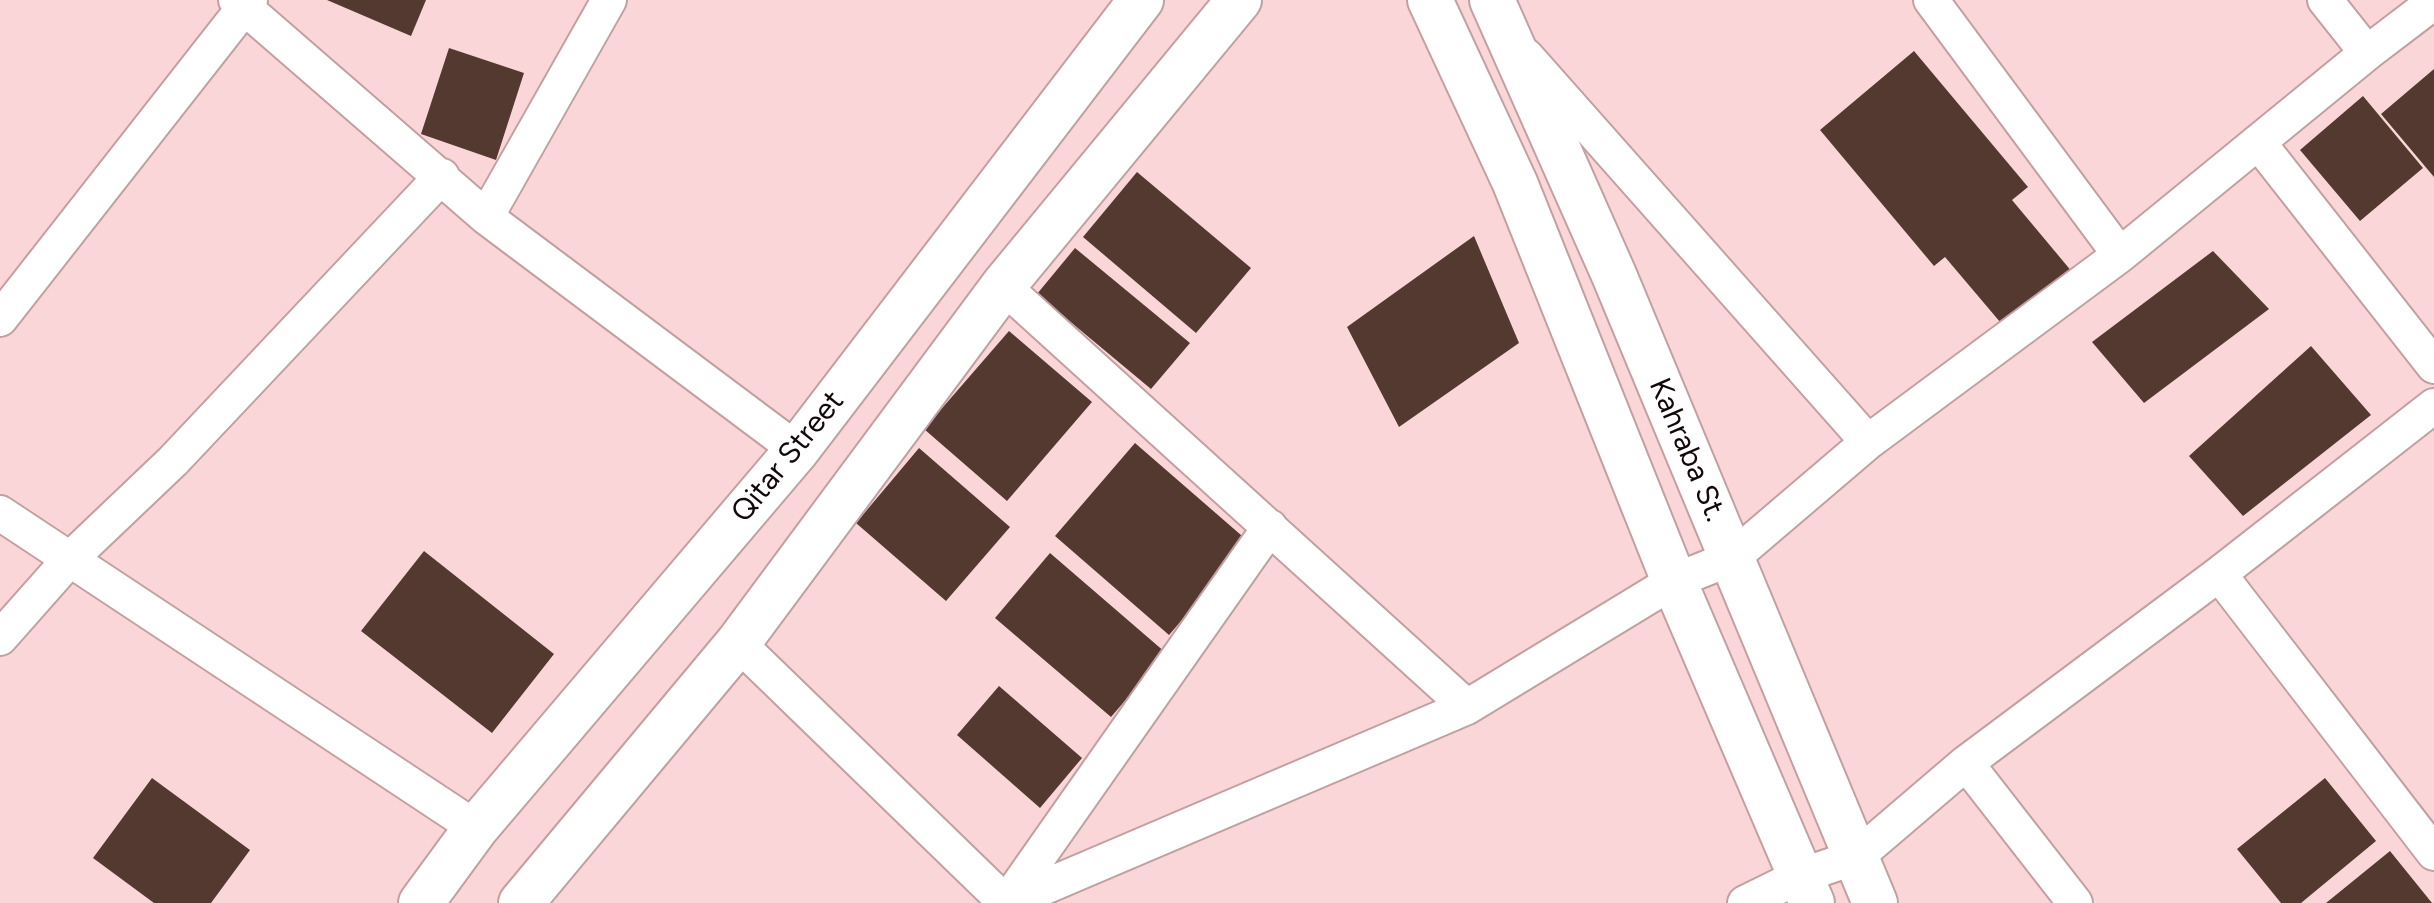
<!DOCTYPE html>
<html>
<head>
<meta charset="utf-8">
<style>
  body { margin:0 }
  canvas { display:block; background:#fad6d8 }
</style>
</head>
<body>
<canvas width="2434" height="903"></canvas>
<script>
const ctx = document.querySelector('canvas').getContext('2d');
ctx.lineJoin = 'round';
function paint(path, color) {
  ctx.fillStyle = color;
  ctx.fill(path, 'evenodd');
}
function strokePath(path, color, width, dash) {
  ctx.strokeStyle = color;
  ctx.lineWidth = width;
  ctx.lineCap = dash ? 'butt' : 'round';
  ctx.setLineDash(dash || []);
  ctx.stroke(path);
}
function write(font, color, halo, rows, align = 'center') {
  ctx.font = font + ' Figtree,sans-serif';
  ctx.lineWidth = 8;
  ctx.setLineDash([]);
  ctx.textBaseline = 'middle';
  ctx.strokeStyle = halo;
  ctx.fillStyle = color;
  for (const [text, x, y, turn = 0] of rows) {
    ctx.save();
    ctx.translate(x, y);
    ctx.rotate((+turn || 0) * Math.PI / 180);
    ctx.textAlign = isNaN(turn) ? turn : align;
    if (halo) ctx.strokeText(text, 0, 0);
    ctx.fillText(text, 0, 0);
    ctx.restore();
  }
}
const building = new Path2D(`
  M327 0H426L411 36Z
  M449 48 524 73 496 160 421 134Z
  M1914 51 2028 187 2012 200 2073 273 2006 329 1945 257 1934 266 1820 130Z
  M2434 69V177L2381 114Z
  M2363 96 2423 168 2360 221 2300 150Z
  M1137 172 1251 268 1196 333 1083 237Z
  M1474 236 1519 343 1399 427 1347 327Z
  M1075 248 1190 343 1151 389 1037 294Z
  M2213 251 2269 309 2144 403 2092 342Z
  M1009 331 1092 402 1007 501 924 429Z
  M2311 346 2371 415 2243 516 2189 456Z
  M1135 443 1249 542 1169 635 1055 536Z
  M919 448 1010 527 946 601 856 523Z
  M424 551 554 654 492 733 361 631Z
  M1050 553 1166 653 1111 717 995 618Z
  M999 686 1082 758 1040 808 957 735Z
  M152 778 250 850 211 903H154L93 858Z
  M2325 778 2376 841 2301 903H2281L2237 849Z
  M2390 851 2432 903H2326Z`);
const street = new Path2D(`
  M236 0 486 217 797 450
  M1931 0 2120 255
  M2325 0 2367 53
  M1526 56 1868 442
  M2258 142 2434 366
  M486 217 609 0
  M1003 286 1467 707
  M0 319 250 0
  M0 513 476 828
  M2219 574 2434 853
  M0 638 69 560 173 461 442 176
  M738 643 1006 903
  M1966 763 2075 903
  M1006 903 1270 527
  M1007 903 1467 707 1674 581 1732 558 1868 442 2120 255 2367 53 2434 2
  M1745 903 1800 876 1856 857 1966 763 2219 574 2434 406`);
const secondary = new Path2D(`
  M1430 0 1515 183 1674 581 1812 903
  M1492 0 1614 275 1875 903
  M421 903 476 828 797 450 1141 0
  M521 903 738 643 1003 286 1239 0`);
const streetNames = [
  ["Kahraba St.",1687,450,67],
  ["Qitar Street",788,457,-51]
];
paint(building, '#533930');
strokePath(street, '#c2a0a1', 38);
strokePath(secondary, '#c2a0a1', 48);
strokePath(street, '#fff', 34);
strokePath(secondary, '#fff', 44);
write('30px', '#130809', '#fff', streetNames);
</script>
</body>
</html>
